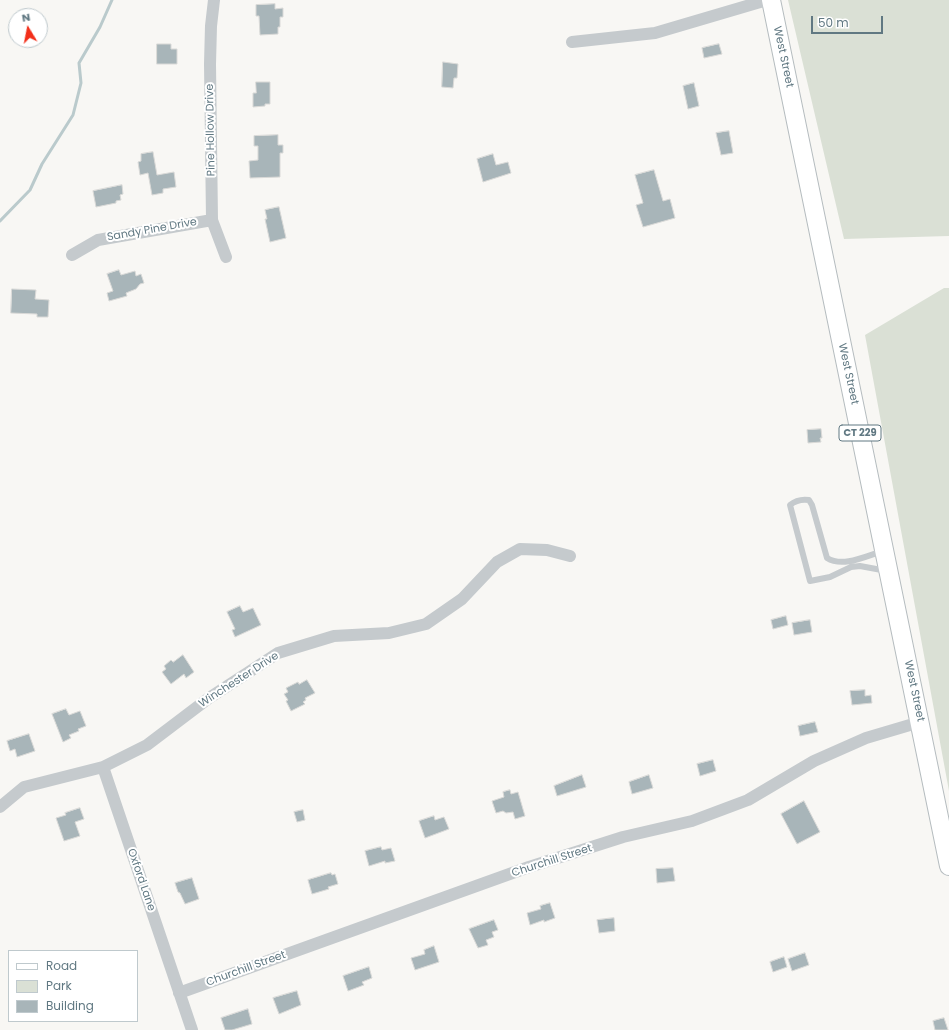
<!DOCTYPE html>
<html>
<head>
<meta charset="utf-8">
<style>
  body { margin:0 }
  #map { position:relative; width:949px; height:1030px; overflow:hidden; background:#f8f7f4; font-family:Poppins,sans-serif }
  canvas { display:block }
  .legend { position:absolute; left:8px; top:950px; width:130px; height:72px; box-sizing:border-box; background:#fff; border:1px solid #bfc9cd; margin:0; padding:5px 7px; list-style:none; font-size:12px; color:#607882 }
  .legend li { display:flex; align-items:center; gap:8px; height:20px }
  .legend b { width:20px; border:1px solid #bfc9cd }
  .north { position:absolute; left:8px; top:8px; width:40px; height:40px; box-sizing:border-box; background:#fff; border:1px solid #bfc9cd; border-radius:50%; rotate:350deg; font-size:11px; font-weight:700; line-height:16px; text-align:center; color:#607882 }
  .north::after { content:''; display:block; margin:auto; width:14px; height:18px; background:#f22f1a; clip-path:polygon(50% 0,100% 100%,50% 72%,0 100%) }
  .scale { position:absolute; left:811px; top:16px; width:72px; height:18px; box-sizing:border-box; border:2px solid #607882; border-top:0; padding-left:5px; font-size:12px; line-height:14px; white-space:nowrap; color:#607882; -webkit-text-stroke:3px #fff; paint-order:stroke }
</style>
</head>
<body>
<div id="map">
<canvas width="949" height="1030"></canvas>
<ul class="legend">
<li><b style="height:5px;background:#fff"></b>Road</li>
<li><b style="height:11px;background:#dae0d5"></b>Park</li>
<li><b style="height:11px;background:#a8b5b9"></b>Building</li>
</ul>
<div class="north">N</div>
<div class="scale">50 m</div>
</div>
<script>
const ctx = document.querySelector('canvas').getContext('2d');
ctx.lineJoin = 'round';
function paint(path, color) {
  ctx.fillStyle = color;
  ctx.fill(path, 'evenodd');
}
function strokePath(path, color, width, dash) {
  ctx.strokeStyle = color;
  ctx.lineWidth = width;
  ctx.lineCap = dash ? 'butt' : 'round';
  ctx.setLineDash(dash || []);
  ctx.stroke(path);
}
function write(font, color, halo, rows, align = 'center') {
  ctx.font = font + ' Poppins,sans-serif';
  ctx.lineWidth = 4;
  ctx.setLineDash([]);
  ctx.textBaseline = 'middle';
  ctx.strokeStyle = halo;
  ctx.fillStyle = color;
  for (const [text, x, y, turn = 0] of rows) {
    ctx.save();
    ctx.translate(x, y);
    ctx.rotate((+turn || 0) * Math.PI / 180);
    ctx.textAlign = isNaN(turn) ? turn : align;
    if (halo) ctx.strokeText(text, 0, 0);
    ctx.fillText(text, 0, 0);
    ctx.restore();
  }
}
const green = new Path2D(`
  M788 0H949V236L844 239Z
  M944 288H949V791L865 335Z`);
const stream = new Path2D(`
  M0 221 30 190 42 164 73 115 81 83 79 63 100 27 112 0`);
const building = new Path2D(`
  M275 4V9L283 8V17H280V27H278V34L260 35 259 16H256V5Z
  M157 44H171V49H177V64H157Z
  M719 44 722 54 704 58 702 48Z
  M443 62 458 64 457 78H454L453 88 442 87Z
  M256 82H270V104H265V106L253 107V93H256Z
  M694 83 699 106 688 109 683 86Z
  M729 131 733 153 721 155 716 133Z
  M278 135V145H283V153H280V177L250 178 249 161 258 160V146H254V136Z
  M153 152 157 175 174 172 176 187 163 189V193L152 195 148 173 140 175 138 162 141 161V154Z
  M493 154 496 165 508 162 511 173 483 182 477 159Z
  M654 170 663 201 670 199 675 218 643 227 636 205 643 203 635 175Z
  M122 185 123 194 120 195 121 200 116 201V203L96 207 93 191Z
  M279 207 286 238 270 242 265 219H267L265 210Z
  M119 270 121 275 135 271 136 276 141 274 144 283 140 284 136 289 126 293 127 296 109 301 107 293 113 291 107 274Z
  M12 289 36 290 35 299 49 300 48 317H37V314L11 313Z
  M821 429 822 438H820L821 442 808 443 807 430Z
  M240 606 243 612 253 608 261 625 235 637 232 630 235 629 227 612Z
  M786 616 788 625 773 629 771 620Z
  M810 620 812 632 794 635 792 623Z
  M183 655 194 672 186 678 184 674 171 684 162 672 166 669 164 666 171 660 173 662Z
  M307 680 315 693 305 698 306 700 303 702 305 704 291 711 286 701 288 700 284 694 288 692 286 688 298 682 299 684Z
  M865 690V696L871 695 872 703 852 705 850 691Z
  M66 709 69 715 80 711 86 726 78 729 79 731 69 735 71 738 63 742 52 714Z
  M815 722 818 732 800 736 798 726Z
  M29 734 35 751 17 757 15 749 10 751 7 741Z
  M713 760 716 771 700 776 697 764Z
  M582 775 586 787 557 796 554 786Z
  M649 775 653 788 632 794 629 782Z
  M510 790 511 794 518 792 525 816 515 819 513 812 506 813 503 811 496 813 492 801 504 797 503 792Z
  M804 801 820 832 797 844 781 814Z
  M80 808 84 819 75 822 80 836 64 841 56 818 66 815 65 813Z
  M303 810 305 820 297 822 294 812Z
  M434 816 435 820 444 817 449 829 425 838 419 821Z
  M381 847 382 850 391 848 395 861 385 863V861L369 866 365 851Z
  M673 868 675 881 657 883 656 869Z
  M331 873 332 875 335 874 338 884 328 887 329 889 312 894 308 880Z
  M192 878 199 899 185 904 180 893 178 892 175 883Z
  M550 903 555 918 544 922V920L530 925 527 913 541 909 540 906Z
  M614 918 615 931 599 933 597 920Z
  M494 920 498 930 492 932 494 937 486 940 488 945 478 948 469 929Z
  M434 946 439 962 415 970 411 958 425 954 424 950Z
  M805 953 809 965 792 971 788 959Z
  M784 957 787 967 773 972 770 962Z
  M369 967 372 978 362 982 364 985 348 991 343 976Z
  M297 991 301 1005 279 1014 273 998Z
  M248 1009 252 1024 232 1030H225L221 1018Z
  M944 1018 948 1030H935L933 1021Z`);
const lane = new Path2D(`
  M883 551C866 556 843 568 827 558L812 505 809 500C802 499 796 500 790 505L810 581 830 577 851 567 860 566 887 571`);
const street = new Path2D(`
  M214 0 211 26 210 64 212 220 226 257
  M572 42 655 33 767 0
  M72 255 98 240 212 220
  M103 767 192 1030
  M0 807 24 787 103 767 147 745 209 698 278 653 334 636 389 633 426 624 462 599 497 562 520 549 547 550 570 556
  M179 993 529 867 623 837 692 821 748 800 814 761 866 738 920 722`);
const primary = new Path2D(`
  M771 0 949 866`);
const shields = [
  [860,433,42]
];
const shieldNames = [
  ["CT 229",860,433]
];
const streetNames = [
  ["West Street",783,57,78],
  ["Pine Hollow Drive",211,130,-91],
  ["Sandy Pine Drive",152,230,-10],
  ["West Street",848,374,78],
  ["Winchester Drive",239,680,-33],
  ["West Street",914,691,78],
  ["Churchill Street",552,861,-18],
  ["Oxford Lane",141,880,71],
  ["Churchill Street",246,969,-20]
];
paint(green, '#dae0d5');
strokePath(stream, '#bacacc', 3);
paint(building, '#a8b5b9');
strokePath(building, '#d9d9d7', 1);
strokePath(primary, '#b5bcbf', 20);
strokePath(lane, '#c5cacd', 6);
strokePath(street, '#c5cacd', 12);
strokePath(primary, '#fff', 18);
for (const [x, y, w] of shields) {
  const box = new Path2D();
  box.roundRect(x - w / 2, y - 8, w, 16, 3);
  ctx.fillStyle = '#fff';
  ctx.fill(box);
  strokePath(box, '#607882', 1);
}
write('bold 10px', '#607882', null, shieldNames);
write('11px', '#607882', '#fff', streetNames);
</script>
</body>
</html>
